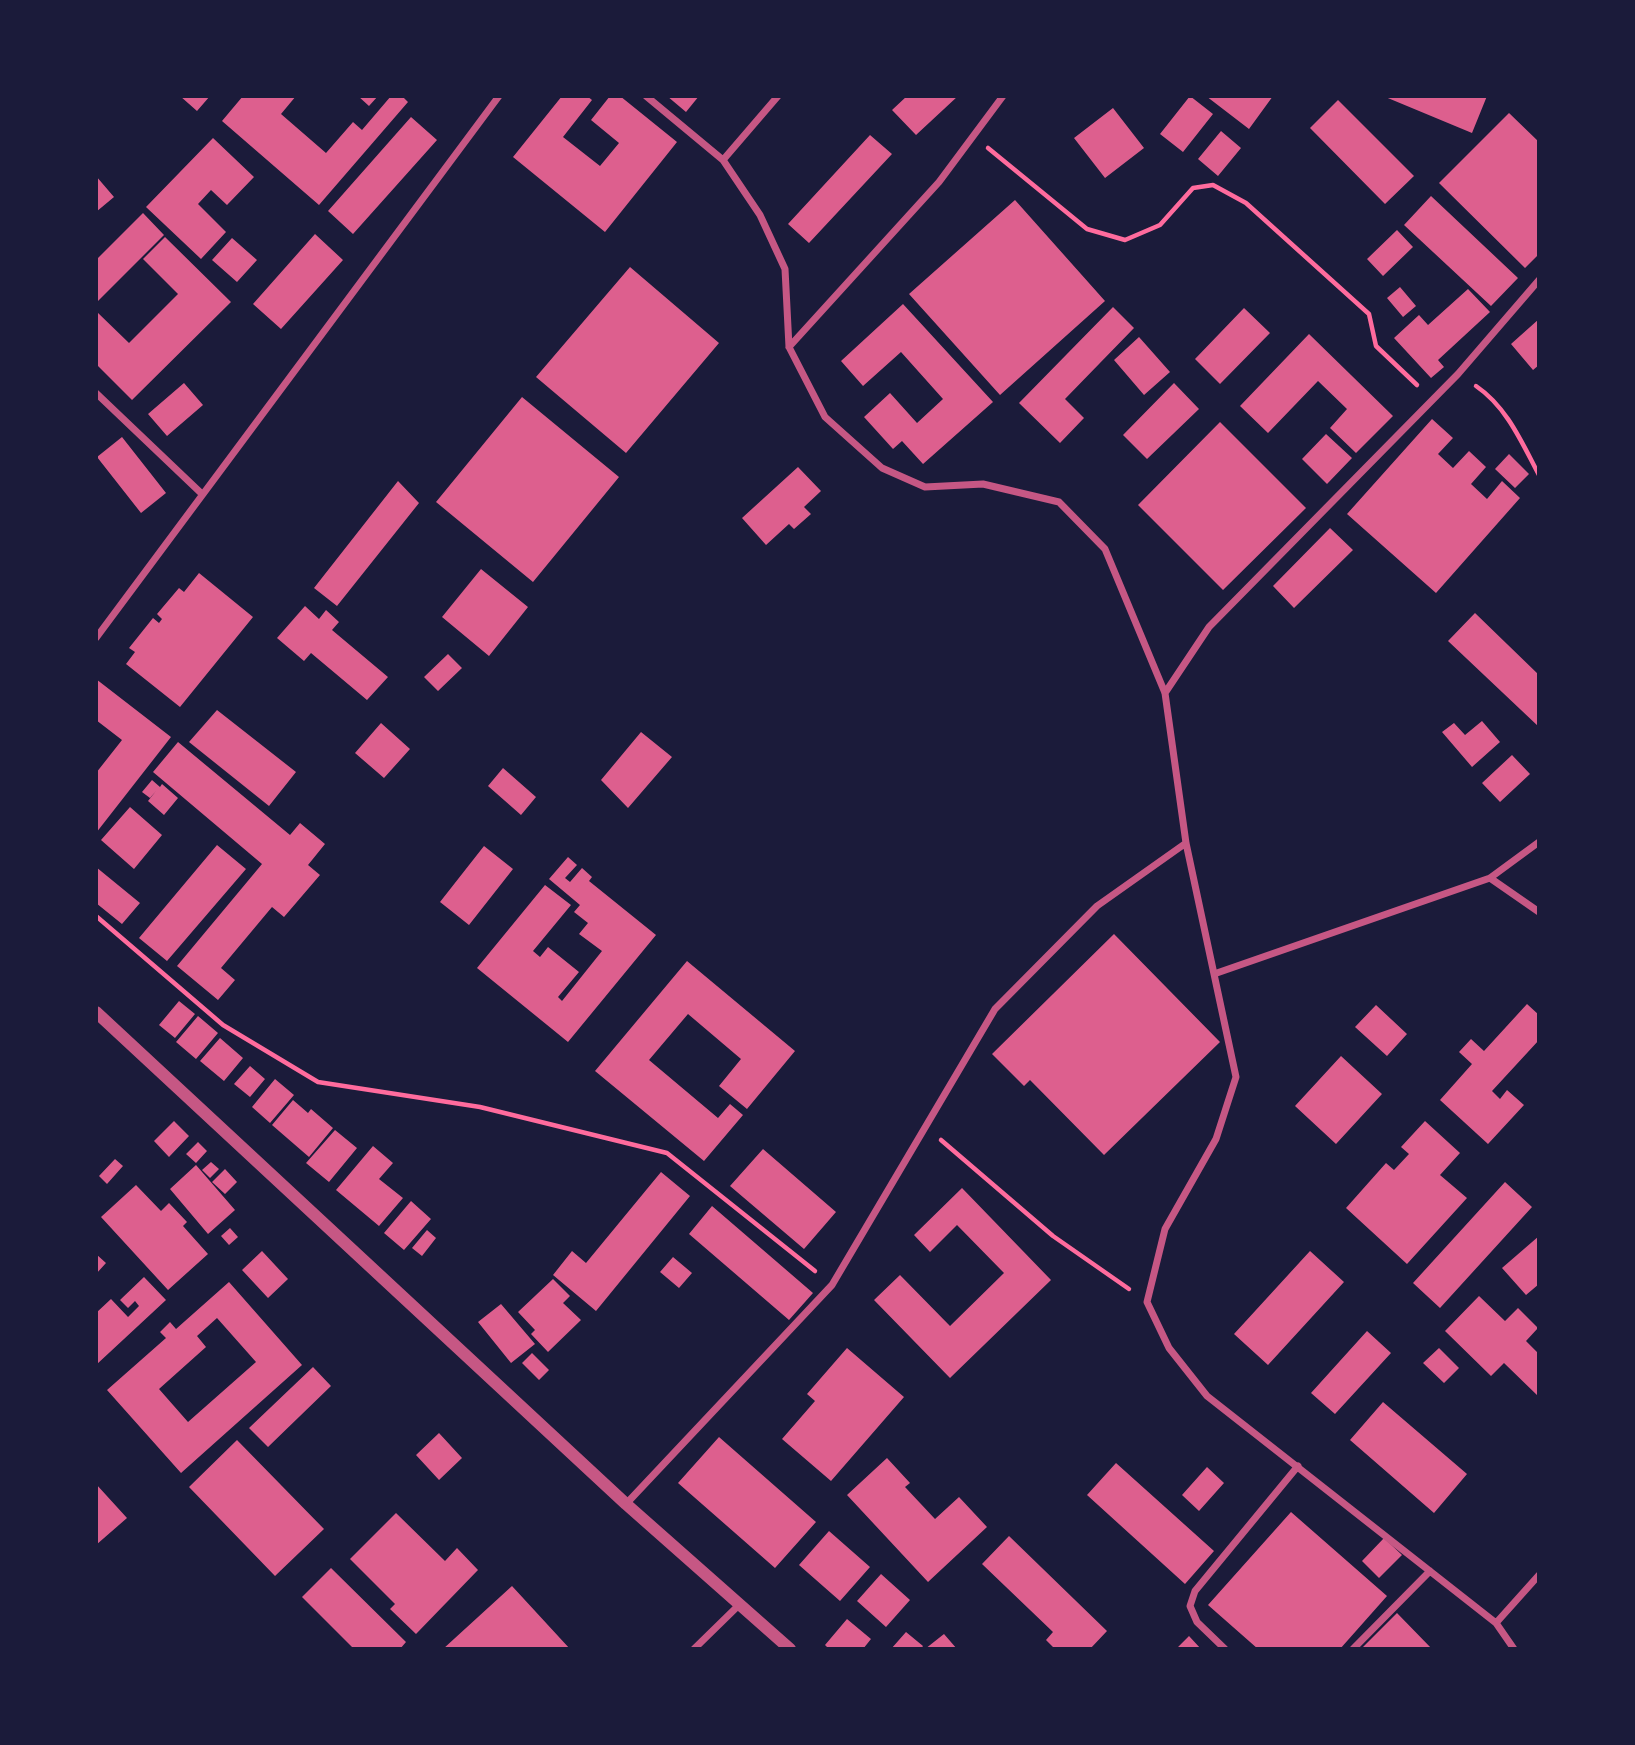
<!DOCTYPE html>
<html>
<head>
<meta charset="utf-8">
<style>
  body { margin:0 }
  #map { position:relative; width:1635px; height:1745px; overflow:hidden; background:#1b1b3a; font-family:"Nunito Sans",sans-serif }
  canvas { display:block }
  .frame { position:absolute; inset:0; border:98px solid #1b1b3a; pointer-events:none }
</style>
</head>
<body>
<div id="map">
<canvas width="1635" height="1745"></canvas>
<div class="frame"></div>
</div>
<script>
const ctx = document.querySelector('canvas').getContext('2d');
ctx.lineJoin = 'round';
function paint(path, color) {
  ctx.fillStyle = color;
  ctx.fill(path, 'evenodd');
}
function strokePath(path, color, width, dash) {
  ctx.strokeStyle = color;
  ctx.lineWidth = width;
  ctx.lineCap = dash ? 'butt' : 'round';
  ctx.setLineDash(dash || []);
  ctx.stroke(path);
}
const building = new Path2D(`
  M180 96H210L197 111Z
  M243 96H296L281 114 326 153 353 122 362 130 391 96H402L408 102 319 205 222 121Z
  M358 96H378L369 106Z
  M562 96H587L592 100 563 137 600 166 619 143 591 120 610 96H620L677 142 605 232 513 157Z
  M667 96H699L686 112Z
  M907 96H958L916 135 892 110Z
  M1190 96 1213 114 1183 152 1160 134Z
  M1206 96H1273L1249 129Z
  M1383 96H1487L1472 133Z
  M1338 100 1414 176 1385 204 1310 128Z
  M1113 108 1144 148 1105 178 1074 138Z
  M1509 113 1539 142V254L1525 268 1439 183Z
  M411 117 437 140 353 234 328 211Z
  M1221 131 1241 148 1218 176 1198 159Z
  M870 135 892 154 809 243 788 224Z
  M213 138 254 177 227 205 211 190 198 204 226 232 201 259 146 207Z
  M96 176 114 197 96 212Z
  M1431 196 1518 278 1491 306 1404 225Z
  M1015 200 1105 301 1000 395 909 294Z
  M143 213 164 235 96 303V260Z
  M1397 230 1413 247 1383 276 1367 259Z
  M315 234 343 260 281 329 253 304Z
  M165 237 231 302 132 400 96 364V311L129 343 178 294 143 259Z
  M232 238 257 260 237 282 212 260Z
  M630 267 719 343 626 453 536 377Z
  M1400 287 1416 306 1403 317 1387 298Z
  M1468 289 1490 312 1438 360 1444 367 1431 378 1394 338 1419 315 1428 325Z
  M903 304 993 402 923 464 902 441 893 449 864 417 890 393 917 423 943 399 901 352 863 386 841 361Z
  M1113 307 1134 328 1065 399 1084 418 1060 443 1019 403Z
  M1244 308 1270 333 1220 384 1195 359Z
  M1539 319V365L1533 370 1511 344Z
  M1309 334 1393 416 1356 453 1330 428 1347 409 1318 381 1268 433 1240 406Z
  M1139 337 1170 372 1144 395 1114 360Z
  M184 383 203 405 167 436 148 414Z
  M1174 383 1199 409 1147 459 1123 435Z
  M522 397 619 477 533 582 436 502Z
  M1432 419 1453 438 1438 454 1453 468 1469 451 1486 467 1471 484 1487 499 1502 481 1520 498 1436 593 1347 514Z
  M1220 422 1306 508 1223 590 1138 505Z
  M1326 434 1352 458 1327 484 1302 459Z
  M122 437 166 493 141 513 97 457Z
  M1509 454 1529 474 1515 488 1495 469Z
  M798 467 821 491 804 507 811 514 794 529 789 524 766 545 742 518Z
  M398 481 419 503 337 606 314 588Z
  M1330 528 1353 550 1294 608 1273 586Z
  M481 569 528 607 489 656 442 617Z
  M199 573 253 617 180 707 126 664 135 652 129 648 153 618 159 623 162 619 157 614 179 588 184 592Z
  M305 606 319 619 326 610 339 622 332 630 388 677 367 700 311 653 304 661 277 638Z
  M1475 613 1539 675V727L1448 641Z
  M448 654 462 668 438 691 424 677Z
  M96 679 171 737 96 833V773L122 740 96 720Z
  M217 710 296 772 269 806 189 742Z
  M1482 721 1500 742 1472 767 1442 732 1454 723 1465 735Z
  M381 723 410 749 384 778 355 753Z
  M641 732 672 757 628 808 601 780Z
  M178 742 290 835 300 823 325 844 308 865 320 875 284 917 272 907 221 968 235 980 218 1000 177 966 262 864 153 772Z
  M1512 755 1530 774 1500 802 1482 783Z
  M503 768 536 797 521 815 488 786Z
  M152 780 160 787 162 784 178 798 164 815 148 801 156 791 150 798 142 792Z
  M130 807 162 835 134 869 101 840Z
  M217 845 246 869 167 961 139 938Z
  M484 846 513 869 469 925 440 902Z
  M568 857 577 865 565 878 570 882 582 868 592 877 589 881 656 935 568 1042 477 968 545 885 571 905 533 951 540 957 548 947 579 972 558 997 562 1001 602 951 579 934 588 923 574 912 580 905 549 879Z
  M96 867 140 903 122 924 96 903Z
  M1114 934 1220 1042 1104 1155 1030 1080 1024 1086 992 1054Z
  M687 961 795 1051 747 1109 719 1086 741 1059 688 1014 649 1060 718 1118 730 1104 743 1115 704 1161 595 1071Z
  M179 1001 195 1014 175 1038 159 1025Z
  M1527 1004 1539 1015V1040L1492 1091 1500 1099 1507 1090 1524 1105 1488 1144 1440 1100 1472 1064 1459 1052 1471 1039 1484 1051Z
  M1376 1005 1407 1034 1387 1056 1355 1027Z
  M198 1016 218 1033 196 1059 176 1042Z
  M220 1038 243 1058 224 1081 200 1061Z
  M1341 1056 1382 1094 1336 1144 1295 1106Z
  M250 1066 265 1079 250 1097 234 1084Z
  M275 1079 294 1095 270 1123 252 1107Z
  M293 1100 308 1113 311 1109 333 1128 309 1157 272 1125Z
  M174 1121 189 1136 169 1157 154 1141Z
  M1425 1121 1460 1153 1440 1175 1467 1198 1407 1264 1346 1208 1386 1163 1394 1170 1409 1154 1401 1147Z
  M335 1130 357 1148 329 1182 306 1163Z
  M198 1142 207 1151 196 1163 186 1154Z
  M373 1146 393 1163 379 1179 403 1198 379 1226 336 1190Z
  M763 1149 836 1212 804 1249 730 1186Z
  M115 1159 123 1166 107 1184 99 1176Z
  M211 1162 219 1169 210 1178 202 1170Z
  M196 1165 235 1210 208 1234 170 1189Z
  M225 1169 237 1182 225 1194 212 1182Z
  M661 1172 690 1196 596 1311 553 1275 572 1251 586 1263Z
  M1505 1182 1532 1207 1440 1308 1413 1283Z
  M136 1185 161 1211 169 1203 187 1222 183 1226 208 1254 168 1290 101 1217Z
  M962 1188 1051 1280 950 1378 874 1300 900 1275 950 1326 1004 1273 957 1225 930 1252 914 1235Z
  M411 1201 431 1219 404 1250 384 1233Z
  M712 1206 813 1293 789 1320 689 1234Z
  M230 1228 238 1237 229 1245 221 1236Z
  M427 1230 436 1238 422 1256 412 1248Z
  M1539 1236V1284L1526 1295 1502 1268Z
  M262 1251 288 1279 268 1298 242 1270Z
  M1310 1251 1344 1282 1268 1365 1234 1334Z
  M96 1254 106 1263 96 1274Z
  M673 1257 692 1273 679 1288 660 1272Z
  M144 1277 166 1300 96 1365V1313L111 1299 128 1317 139 1306 135 1301 128 1308 120 1300Z
  M553 1279 570 1296 563 1303 581 1320 548 1352 531 1334 535 1330 518 1312Z
  M229 1282 302 1365 181 1473 107 1390 166 1338 160 1332 170 1322 176 1329ZM217 1318 256 1362 188 1422 159 1389 206 1347 197 1336Z
  M1479 1296 1505 1321 1518 1308 1538 1328 1526 1341 1539 1354V1397L1504 1363 1491 1376 1445 1331Z
  M501 1304 535 1344 511 1363 478 1322Z
  M1367 1331 1391 1353 1335 1414 1311 1393Z
  M847 1348 904 1397 831 1481 782 1439 815 1401 807 1394Z
  M1439 1348 1459 1368 1444 1383 1423 1363Z
  M532 1353 549 1370 539 1380 522 1363Z
  M313 1367 331 1386 268 1447 249 1428Z
  M1383 1402 1467 1474 1434 1513 1350 1440Z
  M439 1433 462 1458 439 1480 416 1455Z
  M719 1437 816 1522 775 1568 678 1483Z
  M237 1440 324 1529 275 1576 189 1487Z
  M887 1458 910 1483 905 1487 935 1519 959 1497 987 1527 928 1582 847 1495Z
  M1116 1463 1214 1551 1185 1584 1087 1495Z
  M1207 1467 1224 1483 1199 1511 1182 1495Z
  M96 1484 127 1518 96 1545Z
  M1291 1512 1387 1596 1340 1649H1258L1208 1605Z
  M396 1513 445 1561 457 1548 478 1570 416 1634 390 1609 395 1604 350 1559Z
  M829 1531 870 1567 840 1601 799 1565Z
  M1009 1536 1107 1631 1090 1649H1055L1046 1640 1053 1632 982 1564Z
  M1384 1538 1402 1555 1379 1578 1362 1561Z
  M331 1568 406 1642 400 1649H354L302 1597Z
  M881 1574 910 1600 886 1627 857 1601Z
  M512 1586 570 1649H443Z
  M1397 1613 1432 1649H1361Z
  M847 1619 871 1639 863 1649H829L825 1645Z
  M906 1632 923 1646 921 1649H891Z
  M944 1634 957 1649H925Z
  M1189 1636 1201 1649H1176Z`);
const path = new Path2D(`
  M988 148 1087 229 1125 240 1160 225 1193 188 1213 185 1246 203 1369 314 1376 346 1417 385
  M1476 386C1507 407 1522 443 1539 475
  M96 916 223 1025 318 1082 480 1107 667 1153 815 1271
  M941 1140 1053 1236 1129 1289`);
const minor = new Path2D(`
  M646 96 723 160 760 215 785 269 789 347 825 417 882 468 925 487 983 484 1059 502 1105 549 1165 693 1186 843 1236 1077 1216 1139 1165 1229 1147 1302 1169 1348 1207 1396 1496 1623 1514 1649
  M723 160 778 96
  M789 347 939 182 1003 96
  M96 393 202 494
  M96 638 499 96
  M1165 693 1209 627 1458 374 1539 280
  M1490 878 1539 912
  M1214 974 1490 878 1539 842
  M626 1504 832 1285 995 1009 1097 906 1186 843
  M1496 1623 1539 1575
  M694 1649 740 1604
  M1225 1649 1197 1622 1190 1606 1195 1591 1298 1466
  M1353 1649 1430 1571`);
const tertiary = new Path2D(`
  M96 1012 626 1504 790 1649`);
paint(building, '#dd5f8e');
strokePath(path, '#ff6b9d', 4.5);
strokePath(minor, '#c65784', 7);
strokePath(tertiary, '#c65784', 12);
</script>
</body>
</html>
